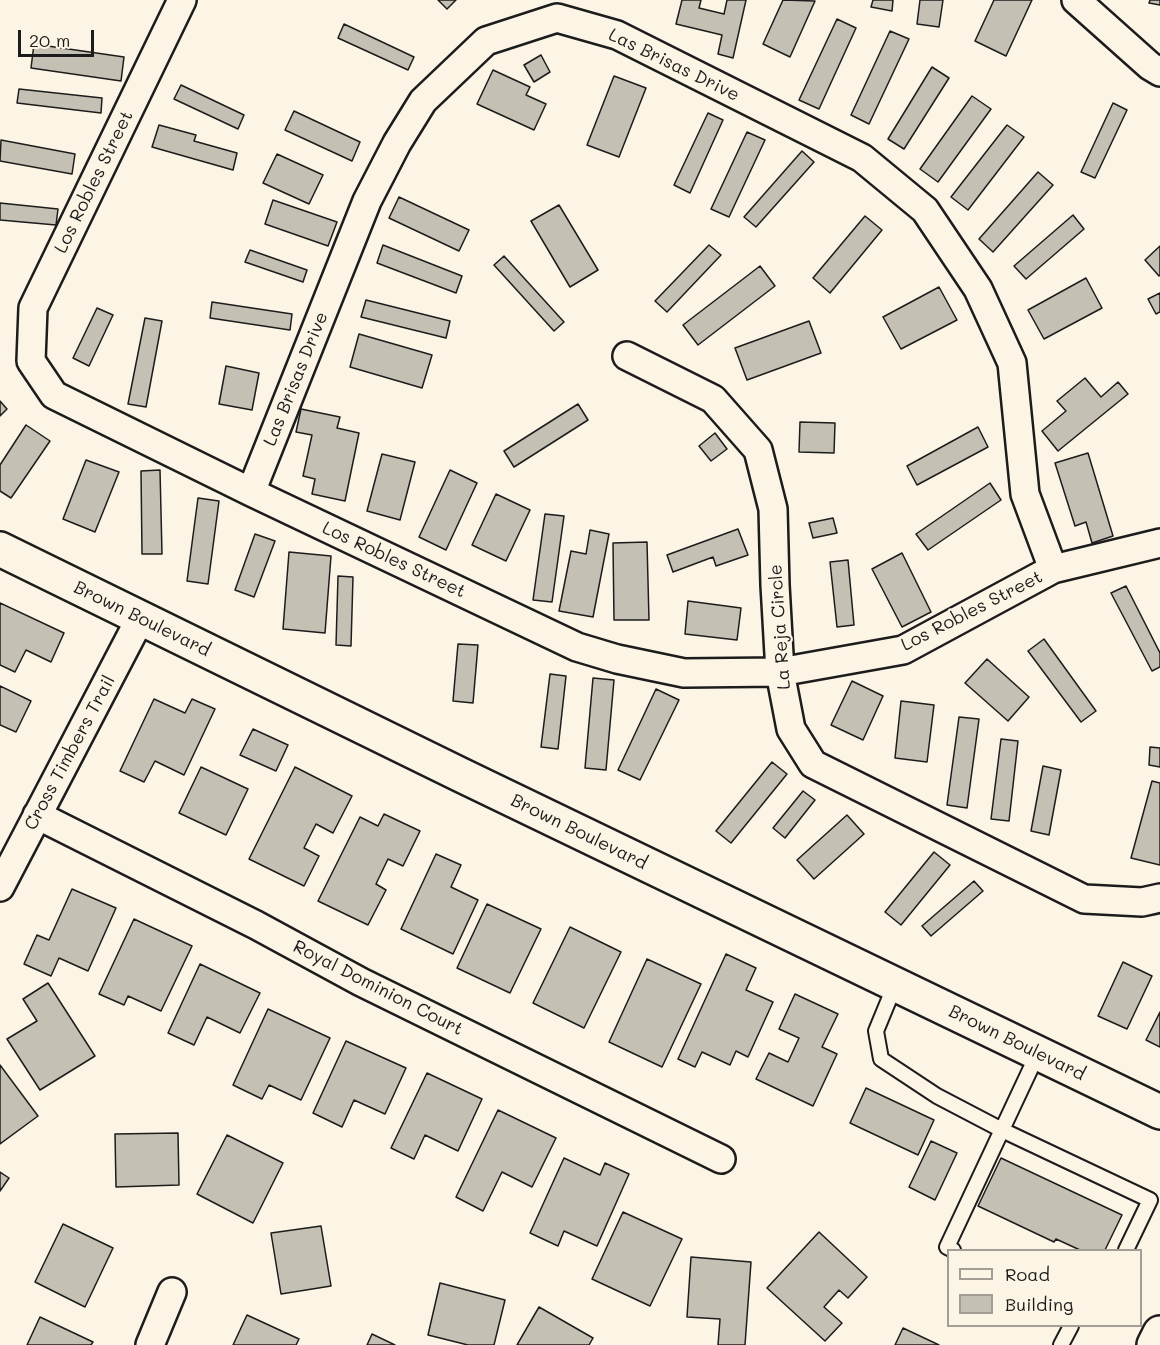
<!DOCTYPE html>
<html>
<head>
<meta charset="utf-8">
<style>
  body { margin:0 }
  #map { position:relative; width:1160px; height:1345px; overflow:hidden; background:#fcf5e5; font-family:Mali,sans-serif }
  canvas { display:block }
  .legend { position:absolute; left:947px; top:1249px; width:195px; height:78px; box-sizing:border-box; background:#fcf5e5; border:2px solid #a29e95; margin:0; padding:8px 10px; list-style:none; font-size:18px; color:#1c1c1c }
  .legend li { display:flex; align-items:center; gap:12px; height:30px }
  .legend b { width:30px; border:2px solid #a29e95 }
  .scale { position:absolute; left:18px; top:30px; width:76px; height:27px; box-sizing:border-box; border:3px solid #1c1c1c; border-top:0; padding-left:8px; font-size:18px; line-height:21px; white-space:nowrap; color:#1c1c1c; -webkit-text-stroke:4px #fcf5e5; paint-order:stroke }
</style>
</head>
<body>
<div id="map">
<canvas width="1160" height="1345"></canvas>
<ul class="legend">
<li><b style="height:8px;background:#fcf5e5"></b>Road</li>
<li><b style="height:16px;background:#c4c0b3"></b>Building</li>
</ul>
<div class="scale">20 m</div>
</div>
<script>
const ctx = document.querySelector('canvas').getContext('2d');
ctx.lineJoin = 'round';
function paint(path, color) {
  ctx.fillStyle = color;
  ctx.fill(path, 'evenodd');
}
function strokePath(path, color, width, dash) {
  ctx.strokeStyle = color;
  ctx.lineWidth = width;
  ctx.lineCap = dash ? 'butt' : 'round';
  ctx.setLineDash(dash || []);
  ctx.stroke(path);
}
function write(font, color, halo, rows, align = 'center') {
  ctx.font = font + ' Mali,sans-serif';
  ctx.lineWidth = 4.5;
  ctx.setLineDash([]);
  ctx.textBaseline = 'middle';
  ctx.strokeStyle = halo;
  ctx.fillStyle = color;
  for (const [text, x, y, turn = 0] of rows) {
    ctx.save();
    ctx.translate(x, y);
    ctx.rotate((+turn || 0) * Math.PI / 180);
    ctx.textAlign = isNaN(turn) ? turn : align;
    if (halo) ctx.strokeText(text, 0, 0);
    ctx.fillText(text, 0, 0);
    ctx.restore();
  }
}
const building = new Path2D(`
  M438 0H456L447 9Z
  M682 0H701L699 8 724 14 727 0H746L733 58 718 54 722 35 676 24Z
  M783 0 815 1 790 57 763 44Z
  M873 0H893L892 11 871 7Z
  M920 0H943L939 27 917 24Z
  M994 0H1032L1006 56 975 41Z
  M1150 0H1160V5L1149 3Z
  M837 19 856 28 819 109 799 100Z
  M344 24 414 57 408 70 338 38Z
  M890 31 909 39 869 124 851 115Z
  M34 44 124 57 121 81 31 68Z
  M541 55 550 72 534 82 524 65Z
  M932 67 949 78 904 149 888 139Z
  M493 70 530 87 526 95 546 104 534 130 477 104Z
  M614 76 646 88 619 157 587 145Z
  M181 85 244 115 238 129 174 99Z
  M19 89 102 98 101 113 17 103Z
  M972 96 991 109 938 182 920 169Z
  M1113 103 1127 110 1095 178 1081 172Z
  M294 111 360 142 352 161 285 130Z
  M708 113 723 120 690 193 674 185Z
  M159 125 196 135 194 141 237 153 233 170 152 147Z
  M1007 125 1024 137 968 210 951 197Z
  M747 132 765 140 729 217 711 209Z
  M1 140 75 154 72 174 0 161Z
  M802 151 814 162 756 227 744 217Z
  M277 154 323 175 309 204 263 183Z
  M1038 172 1053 185 993 252 979 239Z
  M399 197 469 230 459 251 389 218Z
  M273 200 337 222 328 246 265 224Z
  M0 203 58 209 56 225 0 220Z
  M559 205 598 270 570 287 531 221Z
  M1073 215 1084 229 1026 279 1014 266Z
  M865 216 882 230 830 293 813 278Z
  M383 245 462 276 456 293 377 263Z
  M709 245 721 255 667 312 655 301Z
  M1160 246V275L1159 276 1145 260Z
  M250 250 307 270 303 282 245 262Z
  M504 256 564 322 554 331 494 265Z
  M760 266 775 286 698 345 683 325Z
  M1086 278 1102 308 1044 339 1028 310Z
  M939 287 957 320 901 349 883 317Z
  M1160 293V312L1156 314 1148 299Z
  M366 300 450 321 446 338 361 317Z
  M212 302 292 314 290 330 210 318Z
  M97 308 113 315 89 366 73 358Z
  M145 318 162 321 146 407 128 404Z
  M809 321 821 353 747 380 735 348Z
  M359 334 432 355 422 388 350 367Z
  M226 366 259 373 252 410 219 404Z
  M1085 378 1101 397 1118 382 1128 394 1058 451 1042 431 1066 411 1057 401Z
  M0 401 7 409 0 416Z
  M578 404 588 420 514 467 504 451Z
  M301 409 340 417 337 428 359 433 345 501 312 494 315 479 303 476 312 435 296 432Z
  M800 422 835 423 834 453 799 452Z
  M26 425 50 441 11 498 0 491V465Z
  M978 427 988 447 917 485 907 466Z
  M715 433 727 449 711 461 699 446Z
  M1088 453 1113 536 1092 543 1086 522 1075 526 1055 463Z
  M382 454 415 462 400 520 367 511Z
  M86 460 119 472 95 532 63 519Z
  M160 470 162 554H142L141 471Z
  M450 470 477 483 446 550 419 537Z
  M990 483 1001 500 928 550 916 534Z
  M496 494 530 510 506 561 472 545Z
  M198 498 219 501 208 584 187 581Z
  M545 514 564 516 552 602 533 600Z
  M833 518 837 533 813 538 809 523Z
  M738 529 748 555 716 566 713 557 673 572 667 555Z
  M590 530 609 534 593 617 559 611 571 551 586 554Z
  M255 534 275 541 254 597 235 590Z
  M647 542 649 620H614L613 543Z
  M289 552 331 556 325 633 283 629Z
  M902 553 931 612 902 627 872 569Z
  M848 560 854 625 837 627 830 562Z
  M338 576 353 577 351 646 336 645Z
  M1126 586 1160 653V667L1152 671 1111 593Z
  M688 601 741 608 737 640 685 634Z
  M0 603 64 633 51 662 26 650 15 672 0 665Z
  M1044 639 1096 711 1081 722 1028 651Z
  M458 644 478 645 473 703 453 701Z
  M987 659 1029 697 1008 721 965 683Z
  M550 674 566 676 558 749 541 747Z
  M593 678 614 680 606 770 585 768Z
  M852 681 883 696 863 740 831 725Z
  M0 686 31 701 16 732 0 725Z
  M656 689 679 700 640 780 618 770Z
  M154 699 185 713 192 699 215 709 184 775 155 761 144 782 120 771Z
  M901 701 934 705 927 762 895 758Z
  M959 717 979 719 967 808 947 805Z
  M253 729 288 745 276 771 240 755Z
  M1001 739 1018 741 1009 821 991 819Z
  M1150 747 1160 748V767L1149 765Z
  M772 762 787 774 731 843 716 831Z
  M1043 766 1061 770 1049 835 1031 831Z
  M201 767 248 789 226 835 179 813Z
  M295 767 352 796 333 833 316 824 304 848 319 856 304 886 249 859Z
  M1152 781 1160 783V865L1131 858Z
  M803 791 815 800 785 838 773 828Z
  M384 814 420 831 403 866 388 859 376 884 386 890 368 925 318 901 360 817 378 826Z
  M847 815 864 834 814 879 797 860Z
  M934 852 950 865 901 925 885 912Z
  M436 854 461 865 451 887 478 900 453 954 401 929Z
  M974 881 983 891 931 936 922 926Z
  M72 889 116 908 88 971 59 958 51 976 24 964 37 935 49 940Z
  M487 904 541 929 510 993 457 968Z
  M134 919 192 946 161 1011 128 996 124 1005 99 994Z
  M570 927 621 952 584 1028 533 1003Z
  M726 954 756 968 746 990 773 1002 748 1057 736 1051 730 1065 702 1052 695 1067 678 1059Z
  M647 959 701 984 662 1067 609 1042Z
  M1123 962 1152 976 1127 1029 1098 1016Z
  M200 964 260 993 240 1033 207 1017 194 1045 168 1033Z
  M48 983 95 1056 40 1090 7 1039 37 1021 23 999Z
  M795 994 838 1014 822 1047 837 1054 813 1106 756 1079 769 1053 788 1062 799 1038 779 1029Z
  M268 1009 330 1038 301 1100 269 1085 262 1099 233 1085Z
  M1160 1012V1047L1146 1040Z
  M346 1041 406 1068 385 1114 354 1100 342 1127 313 1113Z
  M0 1065 38 1116 0 1144Z
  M427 1073 482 1099 458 1151 425 1135 414 1159 391 1148Z
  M866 1088 934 1120 918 1155 850 1123Z
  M498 1110 556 1138 532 1187 502 1172 483 1211 456 1197Z
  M178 1133 179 1185 116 1187 115 1134Z
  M227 1135 283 1163 253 1223 197 1194Z
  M931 1141 957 1153 935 1200 909 1187Z
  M564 1158 600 1175 605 1163 629 1174 597 1246 564 1231 558 1246 530 1233Z
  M1001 1158 1122 1215 1105 1250H1080L1056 1239 1054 1242 978 1206Z
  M0 1172 9 1178 0 1191Z
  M623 1212 682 1239 650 1306 592 1279Z
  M63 1224 113 1248 85 1307 35 1282Z
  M321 1226 331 1286 281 1294 271 1233Z
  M819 1232 867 1277 848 1298 839 1290 824 1307 842 1323 825 1341 767 1288Z
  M691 1257 751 1262 745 1345H718L720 1319 687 1317Z
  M440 1283 505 1300 494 1345H468L428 1335Z
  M539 1307 593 1338 589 1345H517Z
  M247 1315 299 1339 296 1345H233Z
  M40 1317 93 1342 91 1345H27Z
  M903 1328 939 1345H895Z
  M372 1334 395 1345H367Z`);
const lane = new Path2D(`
  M895 985 876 1031 881 1059 937 1096 1002 1130 1150 1200 1126 1250
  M953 1250 947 1247 1038 1053
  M1061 1345 1071 1326`);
const street = new Path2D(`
  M182 0 33 308 31 361 54 395 251 492 577 647 617 659 684 673 780 672 903 650 1053 569 1160 543
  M1076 0 1150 66 1160 72
  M627 356 713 399 758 450 773 509 775 585 780 672 791 729 813 764 1084 899 1142 902 1160 898
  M251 492 367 201 397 143 423 101 486 41 557 18 617 35 862 158 925 210 978 289 1012 363 1025 494 1053 569
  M37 815 256 925 361 982 721 1159
  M0 887 140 619
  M150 1345 172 1292`);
const secondary = new Path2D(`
  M0 549 461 775 1160 1112
  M1154 1345 1160 1333`);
const streetNames = [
  ["Las Brisas Drive",674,65,26],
  ["Los Robles Street",94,182,-64],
  ["Las Brisas Drive",296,379,-68],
  ["Los Robles Street",394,560,25],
  ["Los Robles Street",972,611,-27],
  ["Brown Boulevard",142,619,26],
  ["La Reja Circle",780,627,-94],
  ["Cross Timbers Trail",70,753,-62],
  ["Brown Boulevard",579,832,26],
  ["Royal Dominion Court",378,988,27],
  ["Brown Boulevard",1017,1043,26]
];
paint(building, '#c4c0b3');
strokePath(building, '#1c1c1c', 1.5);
strokePath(lane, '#1c1c1c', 18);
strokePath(street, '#1c1c1c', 32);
strokePath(secondary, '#1c1c1c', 38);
strokePath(lane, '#fcf5e5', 14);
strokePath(street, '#fcf5e5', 27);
strokePath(secondary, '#fcf5e5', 33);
write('18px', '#1c1c1c', '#fcf5e5', streetNames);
</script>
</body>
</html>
